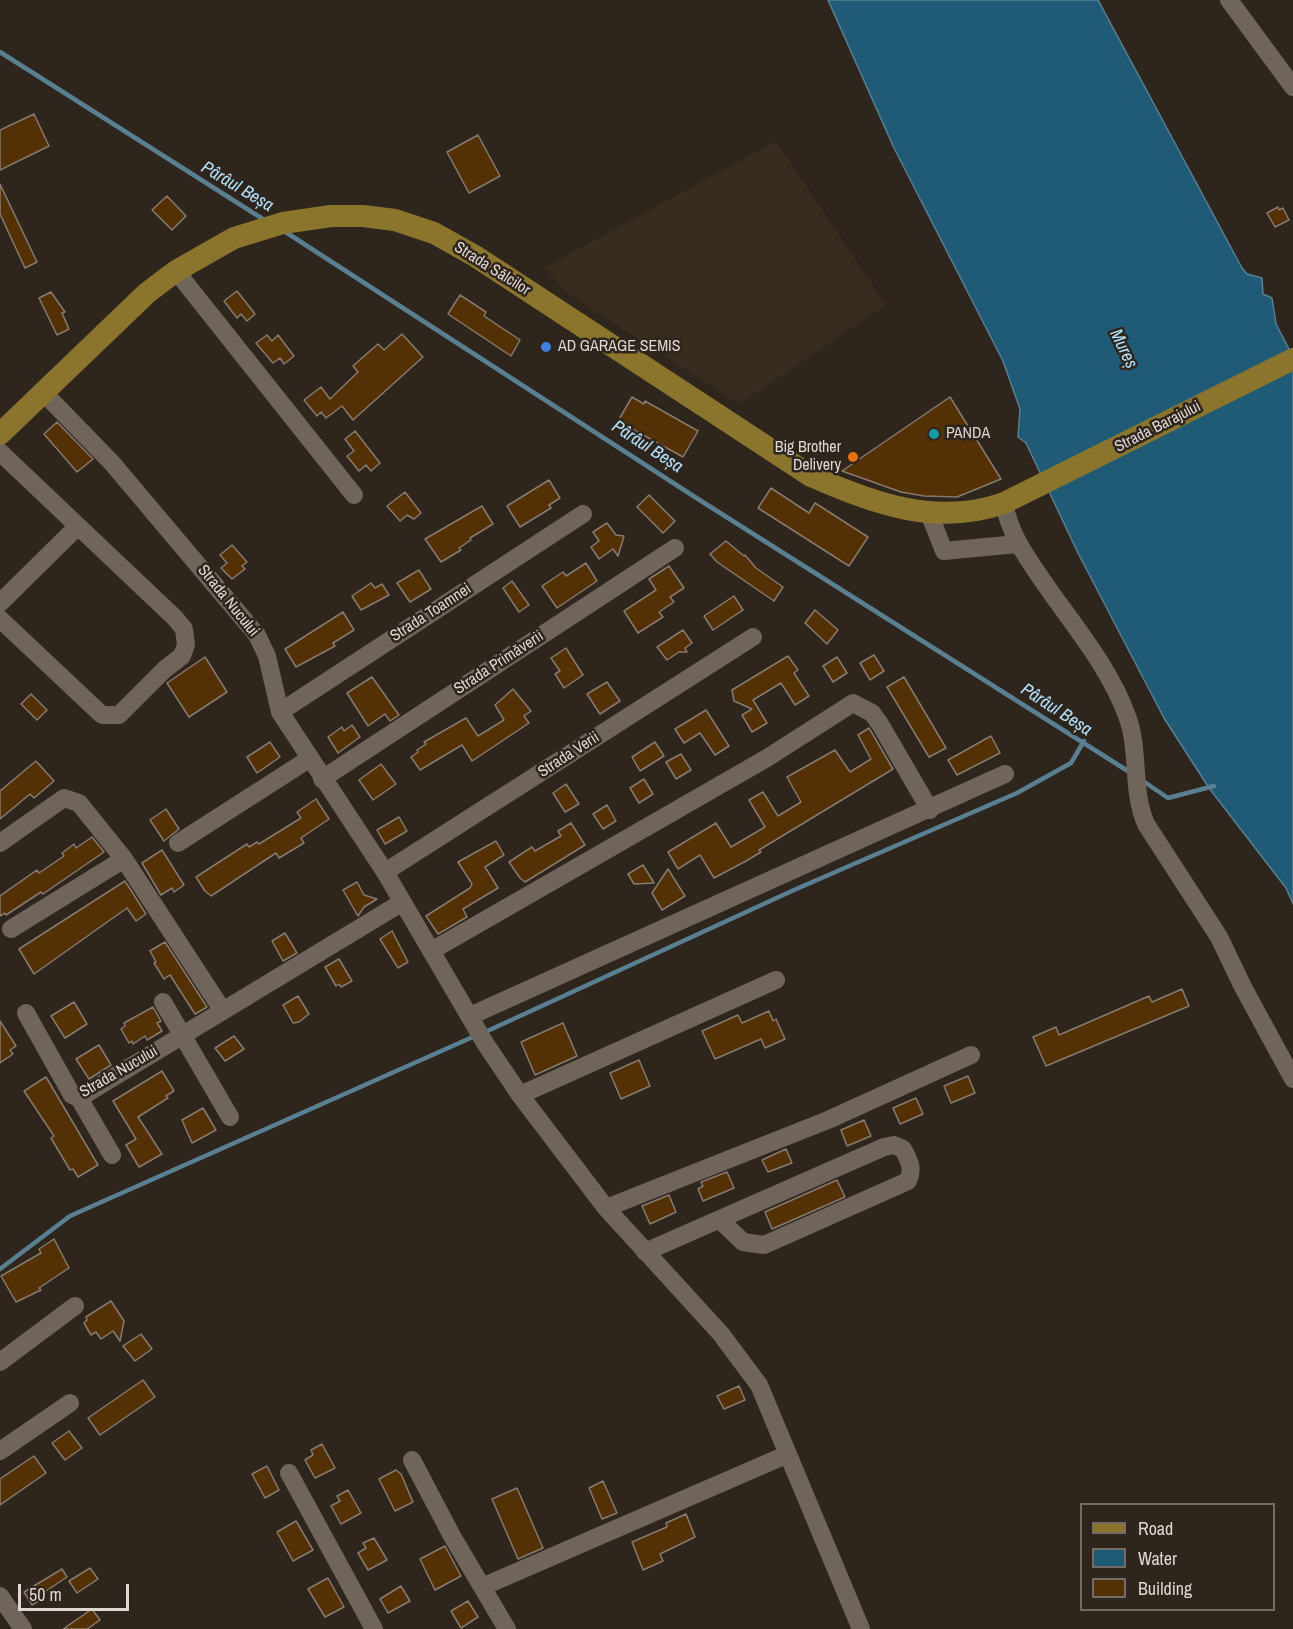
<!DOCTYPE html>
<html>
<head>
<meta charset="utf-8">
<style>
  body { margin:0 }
  #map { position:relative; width:1293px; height:1629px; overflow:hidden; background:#2e251d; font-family:"Archivo Narrow",sans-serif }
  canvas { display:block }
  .legend { position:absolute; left:1080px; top:1503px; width:195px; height:108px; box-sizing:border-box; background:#2e251d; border:2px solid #746c65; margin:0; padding:8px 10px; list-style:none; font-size:18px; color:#ded7d2 }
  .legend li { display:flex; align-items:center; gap:12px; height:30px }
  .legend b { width:30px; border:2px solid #746c65 }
  .scale { position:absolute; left:18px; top:1584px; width:111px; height:27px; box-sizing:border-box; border:3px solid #ded7d2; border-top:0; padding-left:8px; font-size:18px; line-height:21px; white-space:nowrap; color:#ded7d2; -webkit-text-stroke:4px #2e251d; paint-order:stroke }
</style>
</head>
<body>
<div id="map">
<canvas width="1293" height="1629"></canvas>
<ul class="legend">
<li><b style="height:8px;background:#8b752d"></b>Road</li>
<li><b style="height:16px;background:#1f5b76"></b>Water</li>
<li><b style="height:16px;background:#543005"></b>Building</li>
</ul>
<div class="scale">50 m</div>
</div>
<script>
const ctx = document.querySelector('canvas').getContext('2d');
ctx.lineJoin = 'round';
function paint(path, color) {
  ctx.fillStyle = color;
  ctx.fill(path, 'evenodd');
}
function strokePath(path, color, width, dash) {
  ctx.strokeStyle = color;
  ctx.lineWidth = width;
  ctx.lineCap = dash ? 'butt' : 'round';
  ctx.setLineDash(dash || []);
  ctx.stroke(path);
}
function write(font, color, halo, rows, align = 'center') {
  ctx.font = font + ' "Archivo Narrow",sans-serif';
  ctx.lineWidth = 5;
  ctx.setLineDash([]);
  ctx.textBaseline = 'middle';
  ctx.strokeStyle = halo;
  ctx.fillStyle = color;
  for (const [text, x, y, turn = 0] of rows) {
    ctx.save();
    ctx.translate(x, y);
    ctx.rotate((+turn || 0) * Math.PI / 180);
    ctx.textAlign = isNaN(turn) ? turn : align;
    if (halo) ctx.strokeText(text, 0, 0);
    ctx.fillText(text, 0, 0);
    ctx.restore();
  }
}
const commercial = new Path2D(`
  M776 141 886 305 739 404 569 294 544 268Z`);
const water = new Path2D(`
  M828 0H1098L1242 268 1247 274 1262 278 1263 294 1272 298 1276 324 1293 357V904L1286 888 1209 788 1164 718 1078 553 1026 443 1018 437 1020 409 1003 361 894 148Z`);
const stream = new Path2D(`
  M0 52 266 221
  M284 231 698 499 1131 773
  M1143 781 1168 798 1214 786
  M483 1033 794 890 1017 793 1071 763 1084 741
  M0 1269 70 1216 475 1036`);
const building = new Path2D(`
  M34 114 49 146 0 170V130Z
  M478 135 500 176 469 193 447 152Z
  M0 184 37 262 25 268 0 214Z
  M167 196 186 216 172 230 152 210Z
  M1278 207 1279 210 1283 208 1289 220 1275 227 1267 213Z
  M237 291 255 314 247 321 241 314 237 318 224 301Z
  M51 292 65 312 62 313 69 329 57 335 39 298Z
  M460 295 486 312 484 316 520 340 511 356 448 314Z
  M402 334 423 357 353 420 342 406 326 418 321 412 317 416 304 400 321 387 330 399 358 372 353 366 378 344 384 350Z
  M267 335 272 341 278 335 294 356 284 364 280 358 273 363 256 343Z
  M632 397 644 404 645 401 698 431 683 457 618 421Z
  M950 397 1001 479 957 497 924 496 901 492 842 471Z
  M57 422 93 459 77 472 44 434Z
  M355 431 380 463 371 471 366 465 359 471 347 456 354 451 345 439Z
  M549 480 560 498 549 505 551 508 520 527 507 506Z
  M771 488 809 513 815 503 868 537 849 566 758 508Z
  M405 492 421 513 414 519 407 515 400 521 387 506Z
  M649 495 675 521 663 533 637 507Z
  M482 506 493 524 470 538 471 540 459 548 461 550 441 562 425 539Z
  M607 523 616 535 624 536 618 556 613 549 599 559 591 547 599 541 593 532Z
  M726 541 744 556 745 555 756 568 783 587 774 601 717 562 710 554Z
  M232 545 247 562 242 566 245 569 232 579 221 568 227 563 220 555Z
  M586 563 597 581 557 608 542 586 563 572 566 576Z
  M669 566 684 588 670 597 674 602 659 612 663 617 638 633 624 611 656 590 649 579Z
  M419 570 431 589 410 602 397 583Z
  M512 581 529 605 519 612 503 588Z
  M371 583 375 588 382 584 389 595 361 610 352 596Z
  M734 596 743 610 713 630 704 616Z
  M815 610 838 630 827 644 805 623Z
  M343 612 354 630 333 643 335 646 296 667 285 649Z
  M683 630 692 643 685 648 687 652H679L667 660 657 647Z
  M566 648 583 675 564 688 555 674 560 671 551 658Z
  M874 655 884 671 870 680 860 663Z
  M788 656 798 670 794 673 809 696 795 705 781 683 753 700 767 723 752 732 742 715 752 709 734 701 732 690Z
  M205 657 227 692 189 717 167 683Z
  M837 657 847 673 833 682 823 666Z
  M372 677 399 715 390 721 385 714 368 726 347 693Z
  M904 677 946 748 929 757 887 687Z
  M607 682 620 701 600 714 587 694Z
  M513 689 531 711 524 716 529 723 472 761 462 745 420 770 411 757 418 752 417 750 426 744 424 742 466 718 478 736 504 720 495 705Z
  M31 694 47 710 37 720 21 704Z
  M706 710 729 746 715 755 700 733 684 743 675 729Z
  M352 725 360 737 338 753 328 737 342 727 344 731Z
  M869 728 893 769 759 850 761 852 746 861 714 878 700 855 678 869 668 852 716 823 731 847 765 827 749 800 763 792 778 816 801 802 787 777 835 750 850 772 871 759 858 735Z
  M991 736 1000 753 957 775 948 760Z
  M270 742 280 757 257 773 247 757Z
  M655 742 664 756 640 771 632 757Z
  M681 754 691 770 676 779 666 762Z
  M36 761 54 781 34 798 30 794 0 819V791Z
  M381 764 396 784 373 800 359 780Z
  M644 779 653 794 639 803 630 788Z
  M566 784 579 804 565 812 553 793Z
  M316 799 329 819 301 838 304 843 279 858 276 853 211 896 205 891 196 877 247 844 249 847 257 842 259 844 301 818 297 812Z
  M607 805 616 821 603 829 593 814Z
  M166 809 179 829 164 841 150 820Z
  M399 817 407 831 385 844 377 830Z
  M571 823 585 845 525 882 520 878 509 862 532 847 535 851 561 836 558 831Z
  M92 837 104 852 43 894 41 892 6 915 5 913 0 916V896L37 870 39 873 64 856 62 853 74 844 76 848Z
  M496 841 504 855 485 867 498 888 463 909 467 917 438 934 426 916 470 888 472 884 458 862Z
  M162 850 184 885 174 892 172 888 161 895 142 863Z
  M643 865 654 883 634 884 628 874Z
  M668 869 685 896 662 910 652 893Z
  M125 881 146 914 136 921 127 908 34 974 19 949Z
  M357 882 364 895 377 899 364 907 358 916 343 890Z
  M392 931 408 962 398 968 380 939Z
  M285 933 297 953 283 961 272 941Z
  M165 942 207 1007 195 1014 170 975 164 979 154 963 156 962 150 951Z
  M339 959 352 981 341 987 339 984 336 986 325 967Z
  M1182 989 1189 1006 1046 1066 1033 1037 1056 1027 1059 1035 1149 996 1152 1002Z
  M298 996 309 1014 299 1022 293 1023 283 1005Z
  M74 1002 87 1024 65 1038 51 1016Z
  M153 1007 161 1021 157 1023 162 1031 147 1040 145 1036 133 1044 132 1041 129 1043 121 1029 125 1026 124 1023Z
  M769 1011 773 1021 776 1019 785 1039 765 1048 761 1039 715 1059 702 1031 738 1015 742 1023Z
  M0 1021 16 1046 10 1050 13 1054 0 1063Z
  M563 1023 577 1056 535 1075 521 1042Z
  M234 1036 244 1049 225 1061 215 1048Z
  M99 1045 111 1065 89 1079 76 1059Z
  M639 1060 650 1086 621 1099 610 1073Z
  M162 1071 174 1091 166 1096 168 1098 138 1117 162 1154 139 1167 126 1145 136 1139 113 1101Z
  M968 1076 975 1093 951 1103 944 1086Z
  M46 1077 98 1165 78 1177 73 1169 70 1170 51 1138 54 1136 24 1091Z
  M916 1098 923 1114 900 1124 893 1108Z
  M203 1108 216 1130 192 1143 182 1120Z
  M864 1120 871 1136 847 1146 841 1130Z
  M786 1149 792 1163 768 1172 762 1160Z
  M727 1172 734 1188 703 1201 698 1189 703 1186 701 1182Z
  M837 1180 845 1197 772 1229 765 1212Z
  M669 1195 676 1212 650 1224 642 1206Z
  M54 1239 69 1268 39 1288 41 1290 16 1302 1 1276 41 1253 39 1249Z
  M111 1301 124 1321 120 1341 113 1331 101 1339 96 1332 91 1335 84 1323 87 1320 86 1317Z
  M141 1334 152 1349 135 1361 123 1346Z
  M143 1380 155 1397 100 1435 88 1418Z
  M739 1386 745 1400 724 1409 717 1396Z
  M69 1431 82 1448 65 1460 52 1443Z
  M322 1444 335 1468 315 1478 305 1460 313 1455 311 1450Z
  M34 1456 46 1473 0 1505V1479Z
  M267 1466 279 1490 265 1498 252 1474Z
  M396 1470 401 1474 413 1502 395 1511 379 1479Z
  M603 1481 617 1513 602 1519 589 1488Z
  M517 1488 543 1548 518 1559 492 1499Z
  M348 1490 361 1513 341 1524 331 1506 340 1501 337 1496Z
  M686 1514 695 1537 660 1554 663 1561 643 1570 632 1542 667 1527 666 1523Z
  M296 1521 313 1550 293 1561 277 1532Z
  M374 1538 387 1560 368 1570 358 1553 366 1548 363 1543Z
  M445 1546 461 1576 435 1590 420 1559Z
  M90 1568 98 1579 77 1593 69 1581Z
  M62 1569 67 1577 43 1593 45 1597 32 1605 24 1592Z
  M328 1578 344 1607 325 1617 308 1589Z
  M401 1586 410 1601 388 1613 380 1599Z
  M468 1601 478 1617 461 1628 451 1611Z
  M92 1609 100 1620 87 1629H63Z`);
const minor = new Path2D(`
  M1229 0 1293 87
  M176 271 354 495
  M43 392 112 463 257 635 267 656 280 712 385 872 485 1043 520 1095 606 1208 721 1334 759 1385 861 1629
  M0 452 175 618 184 629 186 645 182 656 165 669 119 715H102L0 619
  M1004 503C1010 536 1028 559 1047 587 1076 628 1110 669 1127 716 1140 750 1131 790 1146 824L1219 937 1243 987 1293 1079
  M929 513 944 551 1017 544
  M0 603 78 526
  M280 712 583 514
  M322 779 675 548
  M0 843 64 798 79 803 124 859 223 1011
  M178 843 309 759
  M385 872 753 637
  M11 929 124 859
  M431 951 767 758 853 703 872 713 880 724 930 810
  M163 1002 230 1117
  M26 1013 72 1095 79 1098 401 903
  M470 1016 1005 774
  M520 1095 776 980
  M79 1098 112 1155
  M606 1208 828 1120 971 1055
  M645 1252 884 1147 894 1145 903 1149C909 1161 914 1168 908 1181L764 1245 743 1242 721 1221
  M0 1362 75 1306
  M0 1451 70 1403
  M412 1460 452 1536 507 1629
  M289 1473 374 1629
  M482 1587 786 1455
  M0 1596 23 1629`);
const major = new Path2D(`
  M0 434 147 293 176 271 234 238 283 223 331 216H363L395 220 434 233 475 256 811 476C873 503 936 527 1004 503L1293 359`);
const markers = [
  [546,347,6,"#3f7fe0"],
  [934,434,6,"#0f9aa8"],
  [853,457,6,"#e8710a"]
];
const streetNames = [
  ["Strada Sălcilor",492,269,32],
  ["Strada Barajului",1158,427,-27],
  ["Strada Nucului",228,601,51],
  ["Strada Toamnei",431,613,-33],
  ["Strada Primăverii",499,663,-33],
  ["Strada Verii",569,755,-33],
  ["Strada Nucului",119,1072,-30]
];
const poiNames = [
  ["AD GARAGE SEMIS",558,347],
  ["PANDA",946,434],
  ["Big Brother",841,448,"right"],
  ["Delivery",841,466,"right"]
];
const waterNames = [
  ["Pârâul Beșa",237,187,31],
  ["Mureș",1123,349,64],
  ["Pârâul Beșa",647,447,33],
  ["Pârâul Beșa",1056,710,33]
];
paint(commercial, '#372c1d');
paint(water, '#1f5b76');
strokePath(water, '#588092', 1.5);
strokePath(stream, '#588092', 4.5);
paint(building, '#543005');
strokePath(building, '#867b70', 1.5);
strokePath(minor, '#70655b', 18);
strokePath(major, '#8b752d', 22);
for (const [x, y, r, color] of markers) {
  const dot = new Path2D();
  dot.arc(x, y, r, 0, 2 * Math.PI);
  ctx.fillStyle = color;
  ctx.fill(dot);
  strokePath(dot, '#2e251d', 2);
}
write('16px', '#ded7d2', '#2e251d', streetNames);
write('16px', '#ded7d2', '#2e251d', poiNames, 'left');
write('italic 18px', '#b0e0fa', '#2e251d', waterNames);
</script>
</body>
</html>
